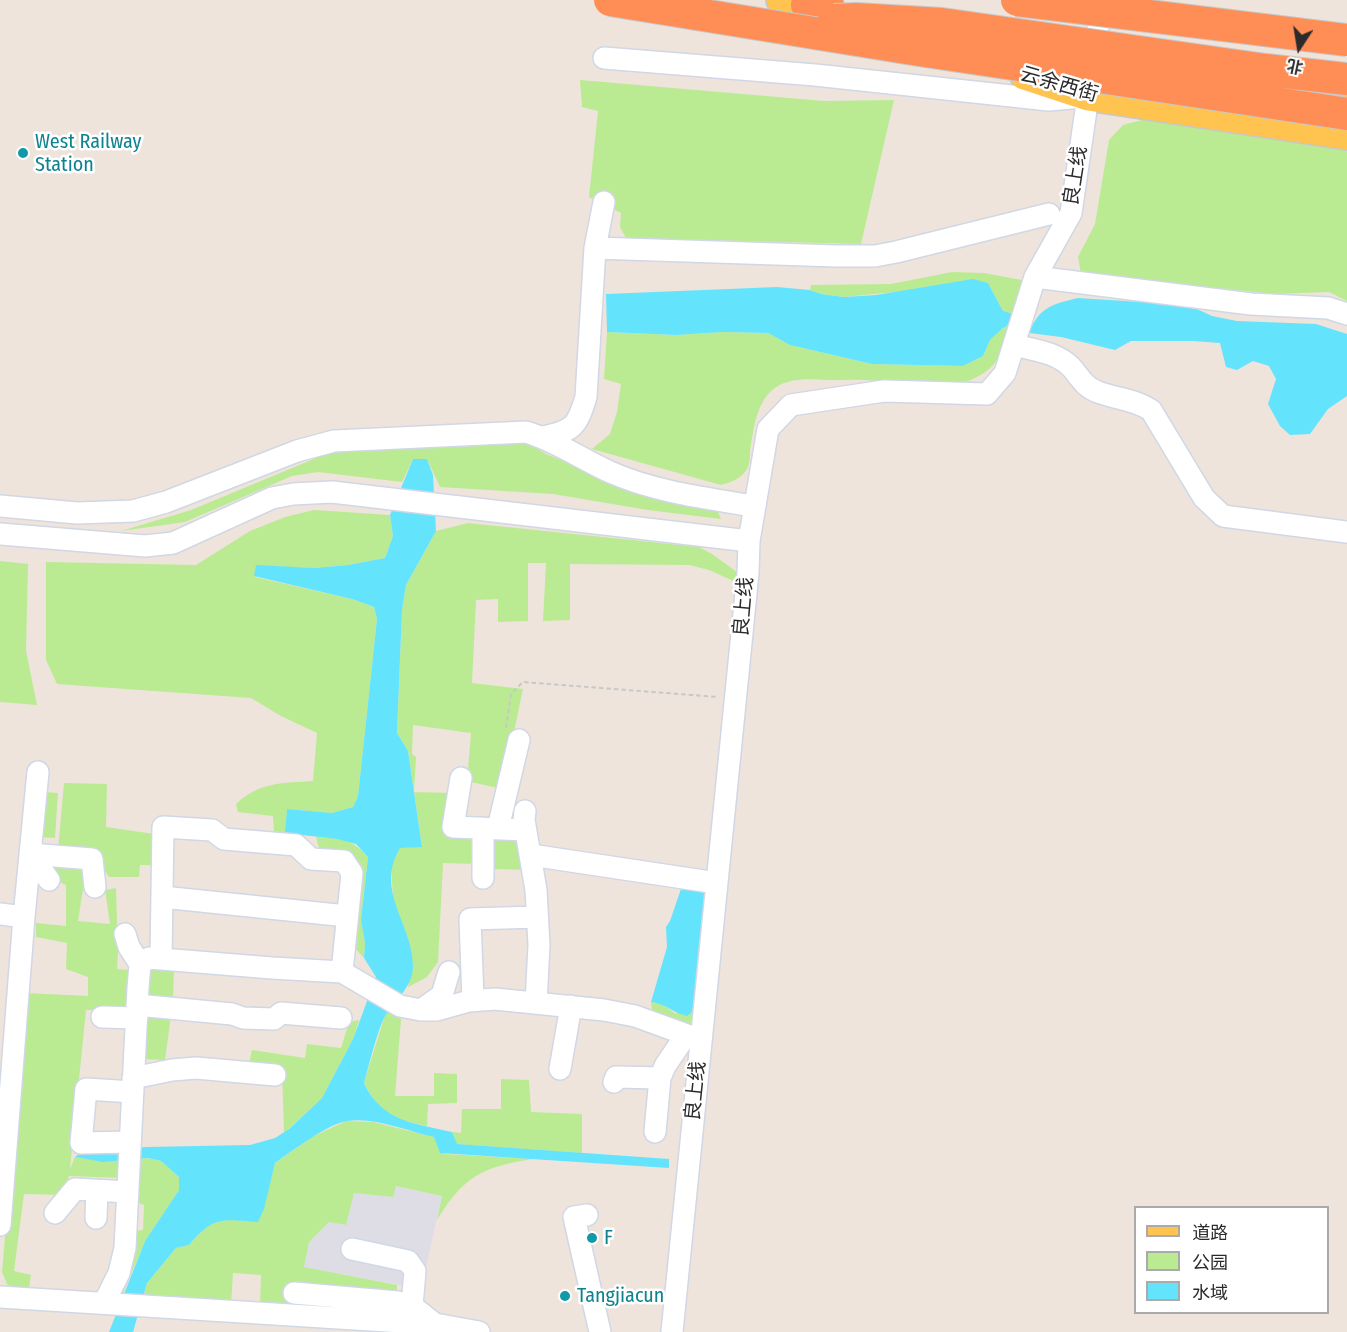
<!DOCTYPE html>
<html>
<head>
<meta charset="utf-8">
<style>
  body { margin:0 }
  #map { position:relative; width:1347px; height:1332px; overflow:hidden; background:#eee4db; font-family:"Fira Sans Condensed","Noto Sans SC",sans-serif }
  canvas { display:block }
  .legend { position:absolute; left:1134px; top:1206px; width:195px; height:108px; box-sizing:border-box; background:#fff; border:2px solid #aaa; margin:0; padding:8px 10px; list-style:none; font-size:18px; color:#2b2b2b }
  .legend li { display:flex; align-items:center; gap:12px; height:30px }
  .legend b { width:30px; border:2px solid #aaa }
  .north { position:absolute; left:1269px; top:18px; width:60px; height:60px; -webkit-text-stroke:4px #fff; paint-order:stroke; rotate:192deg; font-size:16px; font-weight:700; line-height:24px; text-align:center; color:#2b2b2b }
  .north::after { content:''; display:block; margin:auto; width:21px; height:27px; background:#2b2b2b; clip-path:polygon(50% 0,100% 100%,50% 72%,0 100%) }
</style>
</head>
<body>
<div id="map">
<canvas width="1347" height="1332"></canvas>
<ul class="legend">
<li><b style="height:8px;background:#ffc350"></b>道路</li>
<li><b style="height:16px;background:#baeb92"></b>公园</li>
<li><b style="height:16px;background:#63e4fc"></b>水域</li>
</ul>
<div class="north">北</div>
</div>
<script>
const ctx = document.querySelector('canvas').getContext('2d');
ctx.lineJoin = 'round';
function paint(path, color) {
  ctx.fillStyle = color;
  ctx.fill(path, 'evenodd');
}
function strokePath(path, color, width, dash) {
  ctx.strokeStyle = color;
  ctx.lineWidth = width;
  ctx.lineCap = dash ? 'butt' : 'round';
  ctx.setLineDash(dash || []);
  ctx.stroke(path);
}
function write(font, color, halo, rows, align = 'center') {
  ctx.font = font + ' "Fira Sans Condensed","Noto Sans SC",sans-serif';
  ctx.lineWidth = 5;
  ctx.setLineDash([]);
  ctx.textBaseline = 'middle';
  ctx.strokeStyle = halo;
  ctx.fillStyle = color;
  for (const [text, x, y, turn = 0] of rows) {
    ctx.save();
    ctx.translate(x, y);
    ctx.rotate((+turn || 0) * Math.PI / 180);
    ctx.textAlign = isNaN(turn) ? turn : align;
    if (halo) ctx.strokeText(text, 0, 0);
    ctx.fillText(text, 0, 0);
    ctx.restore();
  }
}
const industrial = new Path2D(`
  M396 1186 442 1196 421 1289 303 1267 309 1242 329 1222 346 1225 354 1193 392 1197Z`);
const green = new Path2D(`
  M580 80 824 101 894 100 861 244 626 238 620 227 621 213 589 197 598 111 582 107Z
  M1146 119 1347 145V301L1329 292 1275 294 1081 274 1078 257 1095 224 1109 140 1123 125Z
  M952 272 984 273 1027 281 1017 315 1003 311 988 283 844 297 821 294 810 290 811 285 891 284Z
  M1016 322C1009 338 1002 358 989 369 959 395 913 383 878 381 861 379 844 380 827 380 813 379 791 378 778 386 756 399 754 428 750 451 750 456 750 464 747 469 741 479 731 482 721 485L592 449 610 434 617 412 621 384 604 379 607 332 676 335 723 332 768 333 790 345 872 364 963 366 983 356 990 340 1003 328Z
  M524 441 546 454 631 489 716 507 721 519 648 510 553 494 440 487 427 459H413L402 482 318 472 292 476 185 522 121 531 191 510 321 456 345 450Z
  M314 510 390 515 393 536 385 558 348 565 314 568 256 566 255 577 352 599 374 607 377 619 358 796 353 807 332 813 287 809 286 833 274 832 273 816 238 812 236 804C259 782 283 783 313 781L317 733 281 716 251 698 57 684 46 660V562L196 565 250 531 285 517Z
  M468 523 699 547 712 554 737 572 738 583 709 570 689 565 570 564V620L543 621 546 563H528V621L498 622V599L476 600 472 683 523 689 502 789 467 781 471 733 413 725 412 754 416 757 414 792 451 793 446 829 477 831 478 864 443 863 438 962 427 977 408 987 413 967 404 929 393 900 391 862 399 848 422 846 408 751 397 733 402 610 406 585 436 531Z
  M0 561 28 564 26 651 37 705 0 702Z
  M64 783 107 784 106 827 154 834 153 865H140L139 877H109L92 852 58 850Z
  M43 792 58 793 55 838 38 837Z
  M490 833H522L528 870 494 869 491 861Z
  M316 837C341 839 351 838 368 857L361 919 365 943 364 958 355 948 346 855 319 848Z
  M55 867 86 870 78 921 110 924 105 890 116 888 118 953 117 969 130 970 125 1010H86L70 1169 75 1157 103 1161 123 1160 122 1178 69 1176 64 1195 24 1194 14 1271 31 1275 29 1288 13 1289 7 1284 2 1272 26 993 88 996V977L66 969 67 943 36 937V923L66 926V885L57 881Z
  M148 968 174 970 173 1000 146 999Z
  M699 983 696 1024 688 1026 653 1017 651 1002 660 1003 676 1014Z
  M389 1010 401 1019 395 1096H434V1073L457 1074V1103L428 1104 427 1126C395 1119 378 1114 364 1082L385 1015Z
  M144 1012 171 1015 165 1060 141 1059Z
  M359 1020 353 1039 322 1098 284 1133 282 1069 249 1064 252 1050 305 1058 307 1044 341 1048 349 1022Z
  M501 1079 529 1080 531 1112 582 1114V1153L456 1144 452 1132 461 1133 462 1109H501Z
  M346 1121 373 1122 434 1137 445 1154 533 1159C482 1167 464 1176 437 1220L442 1196 396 1186 393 1197 354 1193 346 1225 329 1222 309 1242 304 1267 397 1285V1291L288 1284 286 1308 260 1307 261 1275 233 1273 231 1305 143 1299 147 1283 176 1248 189 1245C213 1216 222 1219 258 1221L275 1163 314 1136Z
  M148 1158 161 1161 179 1177V1190L145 1241 122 1296 112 1297 132 1231 143 1230 144 1205 136 1202 137 1159Z`);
const water = new Path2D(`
  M973 279 988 283 1003 311 1017 315 1016 322 1003 328 990 340 983 356 963 366 872 364 790 345 768 333 723 332 676 335 607 332 606 294 777 287 810 290 821 294 844 297 876 295Z
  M1078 298 1188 305 1212 316 1237 321 1316 324 1347 334V396L1328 409 1310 434 1290 435 1280 426 1268 404 1276 379 1269 366 1253 361 1237 370 1226 367 1220 343 1193 341H1131L1115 350 1061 337 1029 333C1039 307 1053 304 1078 298Z
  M413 459H427L433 475 436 531 406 585 402 610 397 733 408 751 422 847 400 848C374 891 413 924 413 966 413 986 397 998 387 1013 378 1026 369 1066 364 1083 382 1122 414 1123 452 1132L457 1144 669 1159V1168L440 1153 434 1137C407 1131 375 1117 347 1121 329 1123 291 1152 275 1163L264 1209 258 1222C222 1219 213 1216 189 1245L176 1248 147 1283 133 1332H109L145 1241 179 1190V1177L161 1161 148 1158 103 1162 75 1157 83 1151 146 1147 250 1145 275 1138 289 1129 322 1098 353 1039 376 977 364 958 365 943 361 920 368 857 356 844 337 839 285 833 287 809 332 813 353 807 358 796 377 619 374 607 352 599 254 576 256 565 314 568 348 565 385 558 393 536 390 515Z
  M683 883 704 887 708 894 699 983 692 1012 687 1016C673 1013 664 1003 651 1002L667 947 666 927 670 921Z`);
const path = new Path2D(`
  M506 728 511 694 523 682 718 697`);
const minor = new Path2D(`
  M604 58 815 75 1049 100 1082 97
  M595 248 836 256H875L896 252 1049 214
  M1035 277 1251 304 1328 308 1347 314
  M1014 345C1034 350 1056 352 1071 367 1080 377 1084 387 1098 392 1116 399 1134 399 1151 410L1204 498 1223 516 1347 532
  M543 437C574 431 577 426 586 397L595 248 604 202
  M0 506 77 513 133 511 166 502 297 451 334 441 526 432C556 441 581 459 610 472 655 492 705 498 754 506
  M0 534 145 546 173 543 272 498 293 494 332 492 749 541
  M461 778 453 827 526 830
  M525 811 524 820 536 890 539 945 536 1003
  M498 828 519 740
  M30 854 92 859 95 887
  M30 854 49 880
  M531 855 717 883
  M483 878V828
  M162 897 347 916
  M0 914 24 917 0 1225
  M24 917 38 772
  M125 934 129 947 140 964
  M161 959 163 827 212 830 224 839 296 845 311 859 344 861 352 873 342 972
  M473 1000 470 919 537 917
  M137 1005 232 1014 243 1018 274 1019 281 1013 341 1018
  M421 1010 442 995 449 972
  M102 1017 137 1018
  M560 1069 571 1006
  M133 1078 172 1070 196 1068 275 1075
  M614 1082 616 1077 660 1078
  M655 1132 660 1078 665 1066 686 1035
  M130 1142 81 1143 86 1089 133 1092
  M55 1213 75 1189 128 1192
  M587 1215 574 1217 600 1332
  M96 1218 97 1190
  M352 1249 408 1261 415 1271 412 1306
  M294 1293 398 1302 412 1306 436 1325
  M0 1297 435 1324 479 1332
  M104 1303 119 1273 125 1248 138 988 140 964 149 958 272 968 342 972 400 1006 421 1010H437L469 1001 495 999 604 1010 635 1016 701 1040
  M672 1332 748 573 749 541 768 429 791 405 884 391 987 394 1005 373 1035 277 1071 213 1102 0`);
const major = new Path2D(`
  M780 0 807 5 828 12
  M1024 76 1088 97 1347 136
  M1232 81 1347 97`);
const highway = new Path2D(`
  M807 5 828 6`);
const highwayBridge = new Path2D(`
  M610 0 919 50 1347 114
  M1017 0 1347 40
  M834 20 856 19 942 24 1266 70 1347 79`);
const markers = [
  [23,153,6,"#0f9aa8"],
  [592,1238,6,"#0f9aa8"],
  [565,1296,6,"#0f9aa8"]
];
const streetNames = [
  ["云余西街",1059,85,16],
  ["良上线",1076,176,-81],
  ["良上线",744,607,-85],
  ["良上线",696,1091,-84]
];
const cultureNames = [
  ["West Railway",35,142],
  ["Station",35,165],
  ["F",604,1238],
  ["Tangjiacun",577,1296]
];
paint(industrial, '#dedde6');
paint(green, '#baeb92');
paint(water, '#63e4fc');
strokePath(minor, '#d0d7e5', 24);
strokePath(major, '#c8c8c8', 30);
strokePath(highway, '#c8c8c8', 34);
strokePath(path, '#c8c8c8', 2, [4.5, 3]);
strokePath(minor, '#fff', 21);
strokePath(major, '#ffc350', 27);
strokePath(highway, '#ff8d56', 32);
strokePath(highwayBridge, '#c8c8c8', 34, []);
strokePath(highwayBridge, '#ff8d56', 32);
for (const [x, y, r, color] of markers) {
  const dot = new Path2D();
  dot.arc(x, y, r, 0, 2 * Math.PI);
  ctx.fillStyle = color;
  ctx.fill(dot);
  strokePath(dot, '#fff', 2);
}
write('20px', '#2b2b2b', '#fff', streetNames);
write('20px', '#0d838f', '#fff', cultureNames, 'left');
</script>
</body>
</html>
